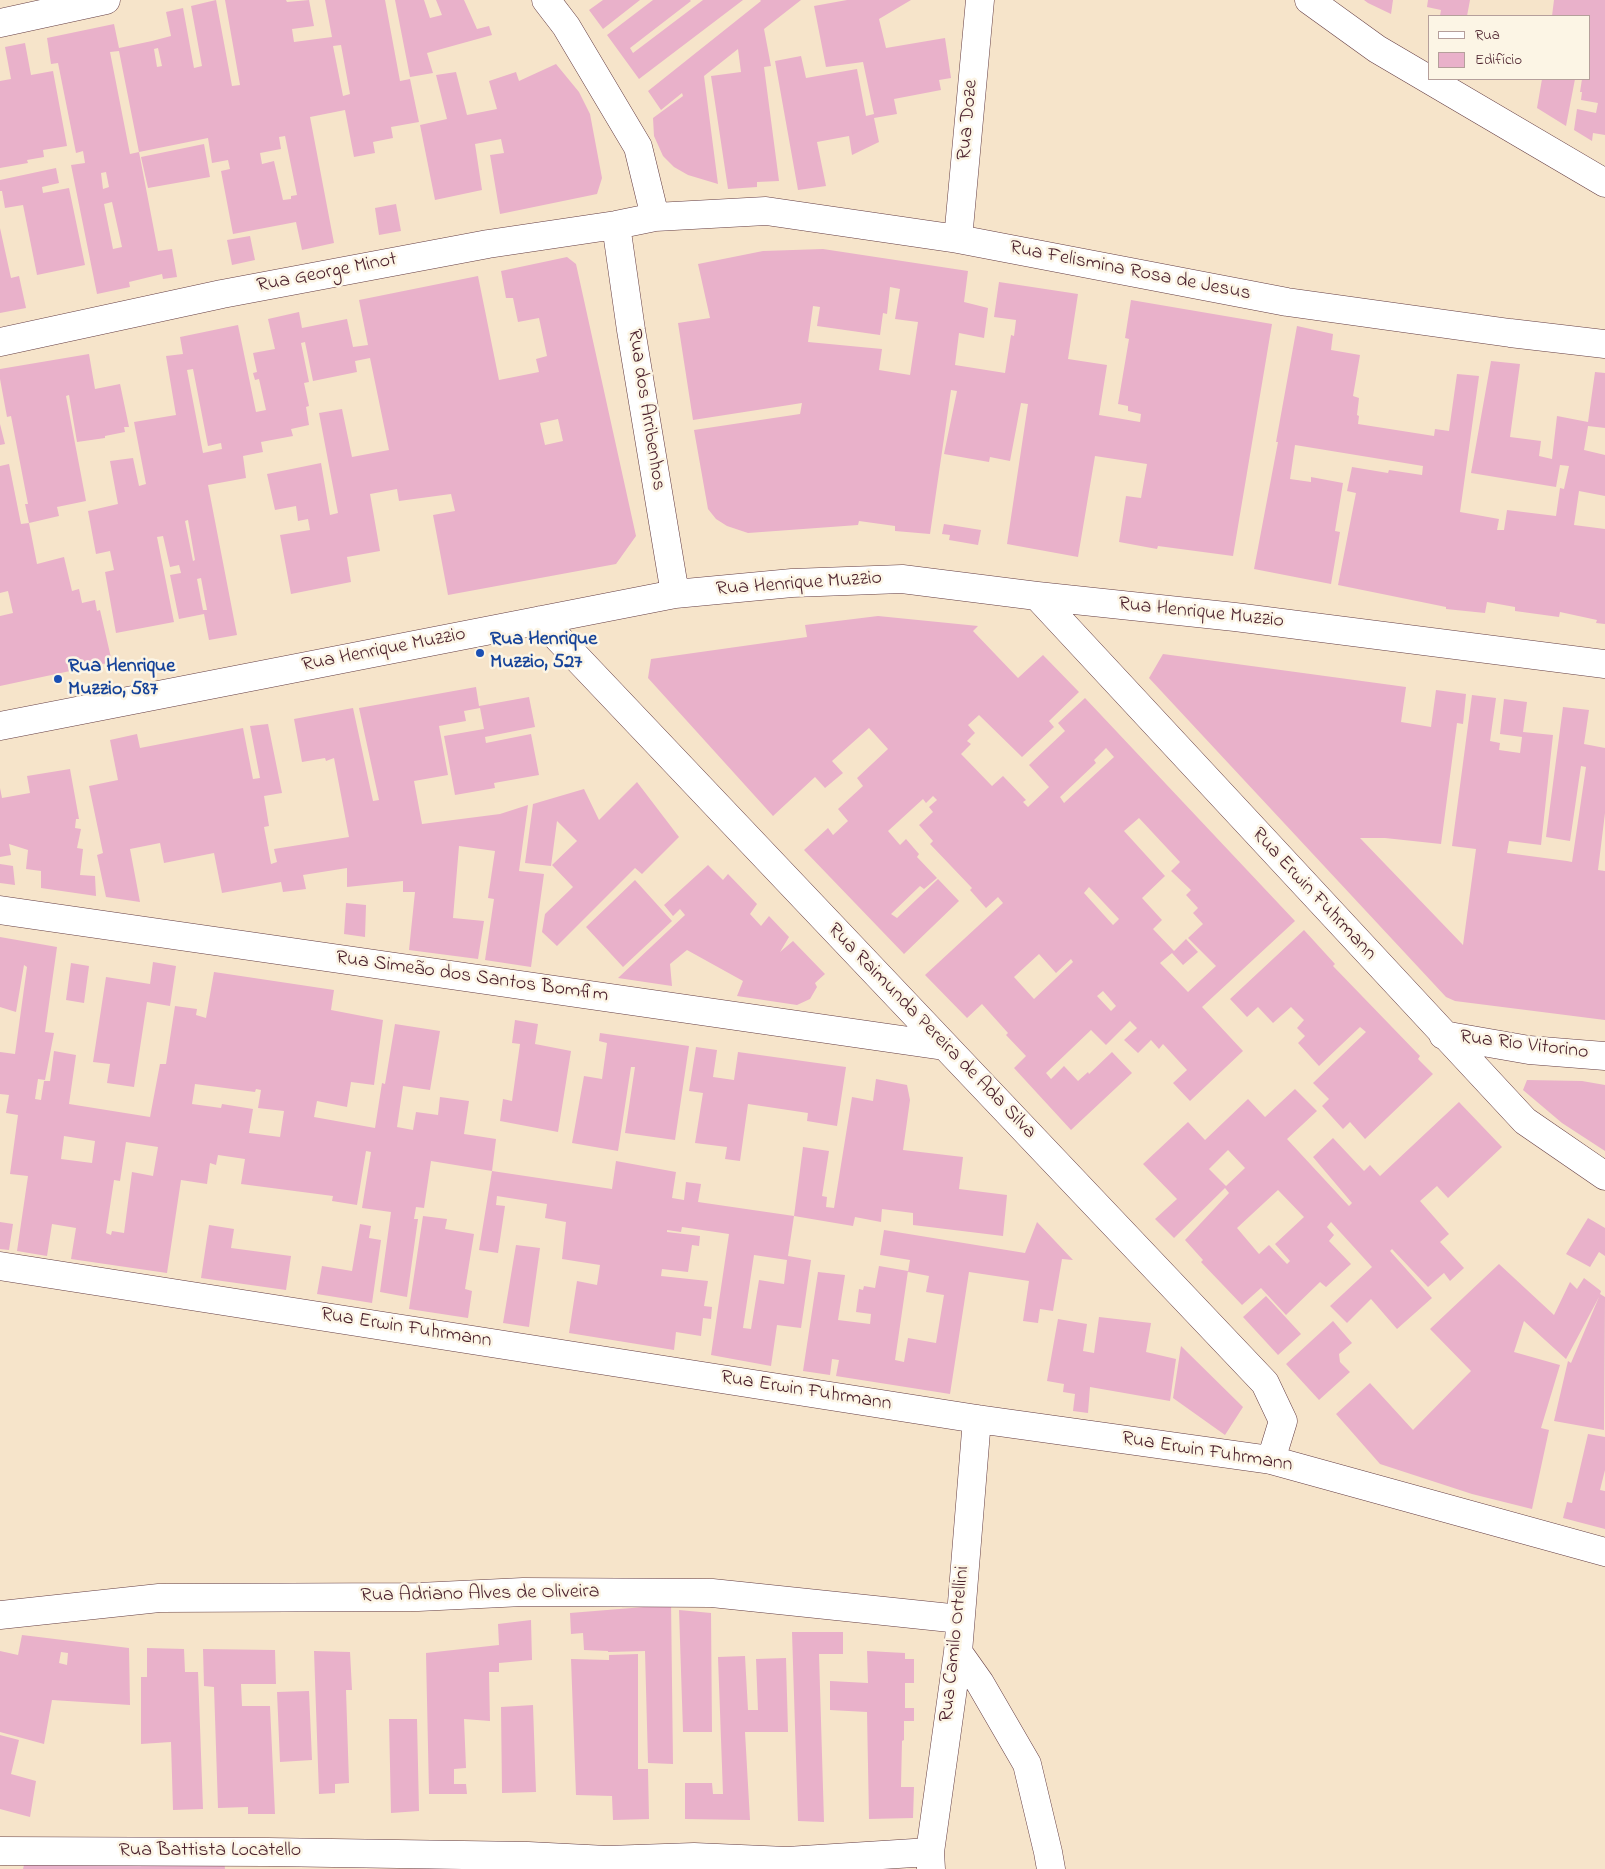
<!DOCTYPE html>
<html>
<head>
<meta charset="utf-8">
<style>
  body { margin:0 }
  #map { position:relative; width:1605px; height:1869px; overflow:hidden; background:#f6e4ca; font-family:"Indie Flower",sans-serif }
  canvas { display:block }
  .legend { position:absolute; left:1428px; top:15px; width:162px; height:65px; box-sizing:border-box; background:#fcf5e5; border:1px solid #b59f9b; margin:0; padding:6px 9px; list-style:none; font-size:15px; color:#4a1f2b }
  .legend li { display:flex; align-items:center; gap:10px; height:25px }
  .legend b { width:25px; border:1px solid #b59f9b }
</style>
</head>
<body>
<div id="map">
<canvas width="1605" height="1869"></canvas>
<ul class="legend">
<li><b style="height:6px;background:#fff"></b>Rua</li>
<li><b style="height:14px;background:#e9b1ca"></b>Edifício</li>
</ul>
</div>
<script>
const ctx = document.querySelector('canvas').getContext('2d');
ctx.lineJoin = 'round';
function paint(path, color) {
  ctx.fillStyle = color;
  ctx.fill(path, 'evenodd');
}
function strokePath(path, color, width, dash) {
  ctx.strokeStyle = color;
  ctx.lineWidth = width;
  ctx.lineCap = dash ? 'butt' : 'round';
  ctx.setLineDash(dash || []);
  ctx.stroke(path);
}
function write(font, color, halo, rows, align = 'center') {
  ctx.font = font + ' "Indie Flower",sans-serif';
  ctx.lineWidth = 5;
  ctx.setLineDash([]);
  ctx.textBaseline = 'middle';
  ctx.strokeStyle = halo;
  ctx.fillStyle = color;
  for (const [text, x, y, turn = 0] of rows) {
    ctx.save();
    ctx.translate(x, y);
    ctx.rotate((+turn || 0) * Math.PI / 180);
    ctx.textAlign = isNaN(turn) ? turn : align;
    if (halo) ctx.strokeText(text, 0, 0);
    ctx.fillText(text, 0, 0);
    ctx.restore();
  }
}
const building = new Path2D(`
  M216 0 232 86 240 85 225 0H286L287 2 309 0 314 26 292 29 294 42 332 37 325 0H385L400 81 410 79 419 122 391 127 393 138 373 142 375 153 354 157 345 110 310 117 334 243 302 250 296 222 233 234 221 171 230 169 228 160 212 163 208 138 139 152 119 51 110 52 130 154 139 152 158 251 172 249 177 277 163 279 162 274 129 282 130 287 97 294 71 165 85 163 83 151 76 153 58 63 51 64 47 38 114 24 119 48 152 41 171 36 166 12 183 8 194 68 202 66 191 6ZM341 45 350 94 343 96 333 46ZM158 48 162 66 157 67 154 49ZM285 136 297 195 291 196V199L283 200 274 161 262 164 260 153 281 149 279 137ZM106 172 109 187 103 189 101 173ZM112 202 122 247 113 249 104 204Z
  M395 0H424L430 18 442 15 436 0H464L477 29 489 26 492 35 427 53 433 73 410 77Z
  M603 0H640L603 29 589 10Z
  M653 0H690L691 1 630 48 633 53 703 0H743L639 79 607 35Z
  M760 0H801L764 29 771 66 764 67 779 181 757 182V187L728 189 711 76 741 72 738 49 704 76 718 184 688 175 674 167 663 156 654 136 653 118 683 96 682 93 661 110 648 91 761 1Z
  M847 0H911L879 19 886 48 945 38 951 78 939 80 941 90 894 99 897 114 874 118 879 142 852 155 849 136 817 142 826 186 798 190 775 61 801 56 806 78 857 69 866 116 874 114 863 62 826 67 814 6Z
  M1364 0H1393L1391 14 1368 3Z
  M1428 0H1470L1467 16H1440L1441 10 1427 7Z
  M1554 0H1605V135L1593 133 1592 141 1574 130 1577 109 1596 113 1598 103 1581 100 1582 92H1580L1582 79H1589V16H1552Z
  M25 43 31 75 53 71 67 146 43 150 44 157 27 160 28 163 0 168V81L11 79 5 47Z
  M556 64 579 92 590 114 602 178 597 194 500 214 490 155 504 153 501 139 475 144 482 190 435 200 420 125 447 119 436 75 456 72 467 115 497 109 489 81 516 72 519 81Z
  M1542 79H1575L1566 126 1537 108Z
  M204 144 210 177 148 188 141 157Z
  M56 168 59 183 42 187 43 193 69 188 85 265 37 275 23 205 5 208 2 191H0V180Z
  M396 204 401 231 379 235 375 208Z
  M0 228 11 278 19 276 26 308 0 313Z
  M250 236 255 260 232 265 227 240Z
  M823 249 968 271 964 302 988 308 984 338 959 333 955 365 1005 373 1011 335 1014 336 1016 320 994 317 999 282 1078 294 1068 359 1107 365 1099 415 1140 422 1141 414 1128 411V406L1118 404 1129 339 1125 338 1131 300 1272 324 1233 556 1158 546 1157 549 1119 542 1126 496 1141 498 1147 464 1095 456 1078 557 1007 544 1028 404 1021 403 1010 461 990 457 989 462 944 454 957 391 951 390 930 534 895 531V526L859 521 858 525 748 533 727 526 716 519 708 509 694 430 800 414 802 403 693 420 678 323 710 318 698 264 763 251ZM890 287 900 289 895 319 918 322 910 375 879 370 882 349 808 342 813 306 820 307 817 326 880 335 883 313 887 314Z
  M567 257 576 264 636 536 616 564 448 595 433 515 455 511 451 494 399 501 397 489 370 494 380 551 347 557 351 582 291 594 280 535 310 530 308 519 298 521 296 506 275 510 267 474 321 463 330 515 338 513 319 413 342 409 352 457 389 450 370 358 355 361 357 372 313 381 305 342 301 343 309 382 304 383 309 406 306 407 309 425 291 429 293 436 261 442 263 452 243 456 246 478 208 485 237 635 209 640 204 614 179 619 170 575 181 573 179 565 170 567 163 536 157 537 174 622 116 633 105 572 114 570 110 551 96 554 88 511 118 504 110 461 133 458 139 486 146 484 134 422 176 415 166 356 183 354 180 337 238 325 256 412 266 410 259 379 255 380 253 373 257 372 253 353 275 349 268 319 299 312 302 328 347 319 353 347 368 345 359 300 478 276 499 380 539 372 536 359 547 356 539 318 518 322 513 298H506L501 271ZM193 369 208 446 221 443 222 449 203 453 187 370ZM558 419 563 441 545 445 540 423ZM188 520 195 560 193 561 185 521ZM201 578 207 610H203L197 579Z
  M1297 326 1333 334 1331 350 1360 355 1353 396 1359 398 1357 415 1359 416 1358 424 1434 436 1435 429 1449 431 1457 374 1479 376 1460 512 1499 519 1497 530H1504L1507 510 1556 516 1560 488 1564 489 1569 466 1560 465 1556 487 1471 473 1491 361 1520 364 1510 437 1541 441 1539 456 1552 459 1557 416 1588 422 1595 372 1605 373V428L1588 426 1584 450 1605 455V496L1579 491 1574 525 1605 529V624L1596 623 1597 620 1560 612 1559 617 1515 611V607L1487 602 1485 613 1446 609V607L1338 585 1356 493 1347 491 1352 467 1388 473 1389 470 1422 475 1423 466 1295 445 1290 479 1311 482V477L1343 483 1335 531 1340 532 1331 584 1254 569 1278 442H1276Z
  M89 354 95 389 120 384 129 427H124L125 432 105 436V438L77 442 69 395 66 396 86 501 57 507 59 516 29 523 37 564 64 557 72 591 79 589 82 603 95 600 97 611 100 610 112 662 0 686V616L13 613 8 591 0 593V466L9 464 21 524 29 523 25 504H28L11 416 7 417 0 379V369Z
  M0 424 5 444 0 445Z
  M944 524 981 530 978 545 949 540 950 535 942 534Z
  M878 616 978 626 973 631 1018 678 1043 655 1079 692 1049 721 1054 727 1022 757 979 715 968 725 975 733 967 741 971 744 961 754 992 786 1003 776 1026 800 1023 802 1028 807 1049 787 1029 765 1065 731 1058 723 1085 698 1295 921 1202 1007 1243 1051 1190 1101 1173 1083 1187 1070 1163 1044 1159 1049 1151 1040 1138 1053 1124 1040 1137 1028 1130 1021 1106 1045 1091 1030 1046 1073 1051 1079 1064 1066 1078 1081 1088 1072 1089 1074 1112 1052 1132 1073 1071 1130 1014 1068 1026 1056 1006 1035 1008 1033 982 1004 967 1018 925 975 1003 903 998 897 986 908 970 890 972 888 930 844 933 841 919 825 933 812 929 807 937 800 933 796 926 803 923 799 888 831 900 845 906 839 919 854 917 857 937 878 924 889 920 886 891 914 897 918 938 879 959 901 904 954 804 850 828 828 833 835 848 821 838 809 863 786 857 778 888 749 869 728 832 761 843 773 825 788 815 777 773 816 648 678 651 659 807 637 805 625ZM1106 748 1114 757 1064 803 1060 797 1096 763 1094 760ZM1139 818 1180 862 1171 871 1191 890 1186 895 1198 908 1193 913 1203 924 1188 938 1216 966 1188 992 1160 963 1172 953 1183 965 1198 952 1186 939 1174 951 1153 929 1162 920 1142 898 1165 876 1124 831ZM1089 887 1119 919 1113 925 1084 893ZM1039 954 1056 973 1071 959 1073 962 1034 999 1014 977ZM1103 991 1116 1006 1111 1011 1097 996Z
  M1163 654 1406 687 1401 722 1431 727 1436 690 1466 694 1463 724 1457 723 1441 844 1385 838H1360L1463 945 1476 849 1452 846 1472 695 1496 698 1490 741 1500 743 1499 750 1520 753 1522 737 1500 734 1504 699 1527 702 1523 732 1553 735 1541 845 1509 841 1507 853 1567 861 1572 862 1586 767 1581 766 1570 841 1546 837 1563 707 1589 710 1584 744 1605 748V813L1598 870 1605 871V1020L1455 1001 1446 997 1149 678Z
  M476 687 479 706 529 697 535 727 485 737 486 743 531 734 539 775 494 783 495 788 455 795 444 736 484 729 480 708 464 711 466 721 439 726 448 775 414 781 422 824 500 814 528 805 519 871 544 874 531 967 485 960 494 899 488 898 495 851 459 846 453 918 484 921 478 959 409 950 415 892H403V881L347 887V868L303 875 306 889 283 892 281 882 222 893 214 853 164 863 160 843 130 849 140 902 106 897 97 855 103 853 89 786 118 780 110 740 137 734 140 748 243 728 253 779 260 778 250 726 268 724 282 793 264 796 269 826 264 827 271 864 277 862 274 849 349 837 334 758 326 761 325 758 302 762 294 719 353 708 373 801 379 800 359 708Z
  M70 769 79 819H76L75 828 81 829 77 848 83 849 80 875 95 876 96 896 41 888V871L26 869 28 850 9 844 11 855 0 857V788L2 798 30 793 27 776Z
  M637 782 679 837 642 874 635 868 557 946 542 932 545 914 573 887 552 865 577 841 557 821 551 866 525 863 533 804 584 789 599 820Z
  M0 864 13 866 15 885 0 883Z
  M708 865 723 880 728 874 757 904 750 914 761 926 769 916 789 937 780 952 793 941 825 974 815 983 817 987 810 999 797 1005 737 996 743 981 687 950 670 964 672 986 618 978 685 915 680 909 673 916 664 905Z
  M635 880 672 921 623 967 586 927Z
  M346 903 366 905 365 937 344 934Z
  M1304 930 1335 964 1333 966 1420 1056 1418 1059 1433 1074 1365 1139 1350 1122 1343 1129 1322 1106 1329 1099 1313 1083 1366 1032 1360 1027 1319 1066 1298 1043 1305 1036 1297 1028 1304 1020 1291 1007 1273 1023 1258 1007 1247 1017 1230 999Z
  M0 937 57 947 45 1032 54 1033 45 1080 38 1079 35 1099 41 1100 44 1081H50L54 1051 76 1055 69 1104 150 1117 160 1064H166L175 1006 197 1009 196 1015 206 1018 214 972 334 990 331 1010 383 1020 374 1085 351 1082 347 1107 317 1101 314 1117 375 1128 382 1083 385 1084 395 1024 440 1031 430 1090 403 1086 397 1127 413 1130 416 1112 438 1115 440 1097 469 1101 464 1134 496 1139 492 1171 431 1161 424 1208 416 1207 414 1219H418L407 1297 380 1292 391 1212 362 1208 371 1152 366 1151 357 1205 332 1201 333 1196 241 1184 245 1159 218 1155 216 1165 210 1163 207 1184 181 1180 167 1273 71 1259 76 1228 52 1224 47 1256 17 1251 28 1176 10 1174 18 1115 6 1113 9 1095 0 1094V1052L15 1054 27 967 24 965 16 1012 0 1007ZM195 1084 255 1092 256 1089 261 1090 258 1108 284 1111 280 1137 249 1133 253 1109 222 1104 221 1108 192 1104ZM64 1136 95 1141 92 1163 61 1159ZM126 1142 158 1147 153 1176 132 1172 124 1233 112 1231 111 1235 106 1233 114 1180 120 1181Z
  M153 962 176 966 170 1006 147 1002 134 1087 107 1083 110 1064 93 1062 106 977 150 984Z
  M71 963 89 966 84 1003 66 1000Z
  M515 1020 538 1024 535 1044 571 1051 558 1132 500 1121 503 1099 512 1101 520 1044 512 1043Z
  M600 1033 689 1046 675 1140 625 1133 635 1067H631L618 1151 572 1143 584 1076 602 1079 607 1043 599 1041Z
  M696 1047 717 1050 713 1077 734 1080 738 1052 846 1067 837 1126 807 1121 808 1113 748 1104 740 1161 725 1159 727 1147 695 1143 703 1093 689 1091Z
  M876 1079 907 1085 910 1100 903 1150 963 1157 959 1189 1007 1195 1003 1236 913 1225V1213L882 1209 881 1222 855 1217 853 1226 794 1216 788 1256 811 1260 801 1328 777 1325 771 1366 711 1355 729 1234 682 1227 681 1232 667 1230V1232L700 1236 699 1246 692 1245 688 1272 662 1269 661 1276 708 1281 704 1306 712 1307 711 1319 703 1318 701 1336 676 1332 674 1350 569 1333 577 1281 597 1285 600 1265 562 1259 566 1222 545 1218 547 1204 497 1196 496 1205 505 1206 498 1253 479 1250 492 1171 612 1189 616 1161 676 1172 672 1198 684 1200 686 1182 701 1184 698 1202 794 1216 803 1147 829 1151 822 1196 827 1197 826 1207 834 1208 852 1097 873 1101ZM754 1255 787 1260 784 1284 759 1280 751 1329 743 1328Z
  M1527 1080 1582 1081 1605 1085V1151L1562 1123 1523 1090Z
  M1295 1089 1317 1111 1287 1139 1349 1206 1352 1203 1313 1157 1333 1138 1364 1171 1370 1165 1380 1176 1459 1102 1502 1147 1448 1198 1437 1186 1420 1201 1449 1234 1440 1242 1464 1268 1450 1281 1444 1273 1428 1287 1392 1249 1390 1251 1432 1298 1397 1329 1371 1299 1347 1323 1330 1306 1372 1267 1331 1222 1327 1227 1334 1235 1329 1241 1351 1264 1326 1287 1320 1282 1286 1315 1261 1288 1242 1305 1201 1262 1203 1260 1185 1240 1229 1193 1225 1188 1174 1238 1155 1219 1177 1199 1143 1164 1188 1122 1205 1140 1248 1099 1265 1117ZM1228 1150 1245 1168 1226 1186 1209 1169ZM1278 1190 1304 1217 1275 1244 1290 1261 1287 1264 1269 1245 1259 1254 1237 1228Z
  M423 1216 447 1219 445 1229 474 1234 465 1289 472 1291 468 1318 409 1309Z
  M1588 1218 1605 1228V1256L1599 1252 1590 1267 1566 1254Z
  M0 1222 13 1224 9 1250 0 1249Z
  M1037 1222 1073 1260 1062 1259 1053 1311 1040 1309 1038 1323 1023 1321 1029 1281 969 1272 950 1394 836 1376 839 1360 832 1359 830 1375 803 1371 818 1272 845 1275 838 1320 870 1324 871 1314 856 1312 859 1289 863 1290 864 1286 875 1288 879 1266 908 1271 895 1360 904 1362 908 1338 936 1343 944 1295 926 1292 929 1276 908 1272 910 1260 880 1255 884 1230 1025 1253Z
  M360 1224 371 1226 369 1238 381 1240 372 1303 317 1294 322 1266 352 1271Z
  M209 1225 234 1229 231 1248 291 1256 286 1290 201 1278Z
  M516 1245 540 1248 529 1327 503 1323Z
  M1499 1264 1554 1315 1570 1282 1577 1289 1584 1278 1601 1291 1600 1294 1605 1297 1604 1430 1554 1421 1568 1361 1571 1363 1599 1297 1566 1359 1524 1321 1514 1352 1560 1365 1541 1428 1549 1430 1532 1509 1472 1494 1380 1464 1336 1414 1370 1383 1413 1430 1471 1371 1430 1329Z
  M1266 1296 1301 1334 1278 1355 1243 1317Z
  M1099 1317 1151 1323 1146 1352 1176 1359 1170 1401 1090 1387 1088 1413 1073 1411 1075 1394 1063 1392 1064 1384 1047 1381 1058 1319 1087 1324 1083 1351 1094 1353Z
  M1333 1321 1352 1343 1339 1354 1340 1362 1350 1372 1319 1400 1286 1364Z
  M1181 1346 1243 1407 1225 1435 1173 1398Z
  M1588 1434 1605 1437V1470L1600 1490 1605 1491V1529L1563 1518 1567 1502 1572 1503Z
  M644 1600H671L673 1764 648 1763 645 1651 608 1652V1651L584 1650 583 1633 571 1634 570 1613 644 1607Z
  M679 1610 711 1613 712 1732H683Z
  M531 1620 532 1660 499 1663V1672H489L490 1721 464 1719 466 1768 454 1769V1784H466L467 1794H429L426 1653 499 1645 498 1624Z
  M792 1632H843V1654H819L824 1822 798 1821Z
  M22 1635 129 1648 130 1705 52 1700 44 1744 0 1732V1651L18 1655ZM61 1652 68 1653 67 1665 59 1663Z
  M147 1648 184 1649 185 1672H198L203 1809 173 1810 171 1742 141 1744V1677H147Z
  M203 1649 275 1650 276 1684H241L242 1706H270L275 1814H248V1807L218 1808 214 1687 204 1686Z
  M314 1651 350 1652 352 1690H346L349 1783 335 1784V1793L319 1794Z
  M867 1651 905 1653V1659H914V1683H905V1708H914V1721H904V1740L902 1741 901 1787H914L913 1818 869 1819 867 1712 830 1710V1681L868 1683Z
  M638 1654V1769H648L649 1819 613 1820 612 1796 576 1795 571 1659 609 1660V1655Z
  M745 1656 748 1710H758L756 1659 786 1658 788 1732H745L750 1820 685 1819V1783H712L713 1794H723L718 1657Z
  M309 1691 312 1760 280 1762 277 1692Z
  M533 1705 536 1792 502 1793 501 1707Z
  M389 1719H417L419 1811 391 1813Z
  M0 1735 19 1740 11 1774 36 1781 30 1817 0 1809Z
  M26 1857 224 1860 225 1869H23Z`);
const street = new Path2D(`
  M546 0 566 26 638 147 655 217
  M1309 0 1377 49 1605 183
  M0 23 106 0
  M616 225 631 330 675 594
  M958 239 980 0
  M0 342 222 294 488 244 616 225 655 217 766 211 958 239 1287 302 1510 333 1605 344
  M1037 596 1525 1121 1605 1176
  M541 620 1265 1383 1283 1421 1271 1460
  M0 726 675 594 792 583 902 579 1037 596 1235 617 1605 664
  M0 910 944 1046
  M1443 1035 1529 1050 1605 1056
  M0 1266 977 1419 1271 1460 1605 1552
  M0 1615 159 1598 418 1597 523 1592 712 1593 960 1619
  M958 1652 980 1683 1027 1764 1048 1852 1051 1869
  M0 1851 268 1852 528 1856 607 1860 694 1857 787 1861 930 1852
  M931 1869 930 1852 958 1652 977 1419`);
const markers = [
  [480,653,5,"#1a4fb4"],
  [58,679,5,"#1a4fb4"]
];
const streetNames = [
  ["Rua Doze",969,120,-85],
  ["Rua Felismina Rosa de Jesus",1130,272,11],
  ["Rua George Minot",327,274,-11],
  ["Rua dos Arribenhos",645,410,81],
  ["Rua Henrique Muzzio",799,585,-4],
  ["Rua Henrique Muzzio",1201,614,6],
  ["Rua Henrique Muzzio",384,651,-11],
  ["Rua Erwin Fuhrmann",1313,895,47],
  ["Rua Simeão dos Santos Bomfim",472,978,8],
  ["Rua Raimunda Pereira de Ada Silva",931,1032,46],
  ["Rua Rio Vitorino",1524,1046,7],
  ["Rua Erwin Fuhrmann",406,1329,9],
  ["Rua Erwin Fuhrmann",806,1392,9],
  ["Rua Erwin Fuhrmann",1207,1453,9],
  ["Rua Adriano Alves de Oliveira",480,1595,-1],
  ["Rua Camilo Ortellini",956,1644,-84],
  ["Rua Battista Locatello",210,1852]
];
const transitNames = [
  ["Rua Henrique",490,641],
  ["Muzzio, 527",490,664],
  ["Rua Henrique",68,668],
  ["Muzzio, 587",68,691]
];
paint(building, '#e9b1ca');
strokePath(street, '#643d43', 29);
strokePath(street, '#fff', 28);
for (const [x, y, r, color] of markers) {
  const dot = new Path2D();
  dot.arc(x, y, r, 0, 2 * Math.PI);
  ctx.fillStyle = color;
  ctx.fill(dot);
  strokePath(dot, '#fcf5e5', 2);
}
write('20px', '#4a1f2b', '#fcf5e5', streetNames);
write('bold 20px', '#164399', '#fcf5e5', transitNames, 'left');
</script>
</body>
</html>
